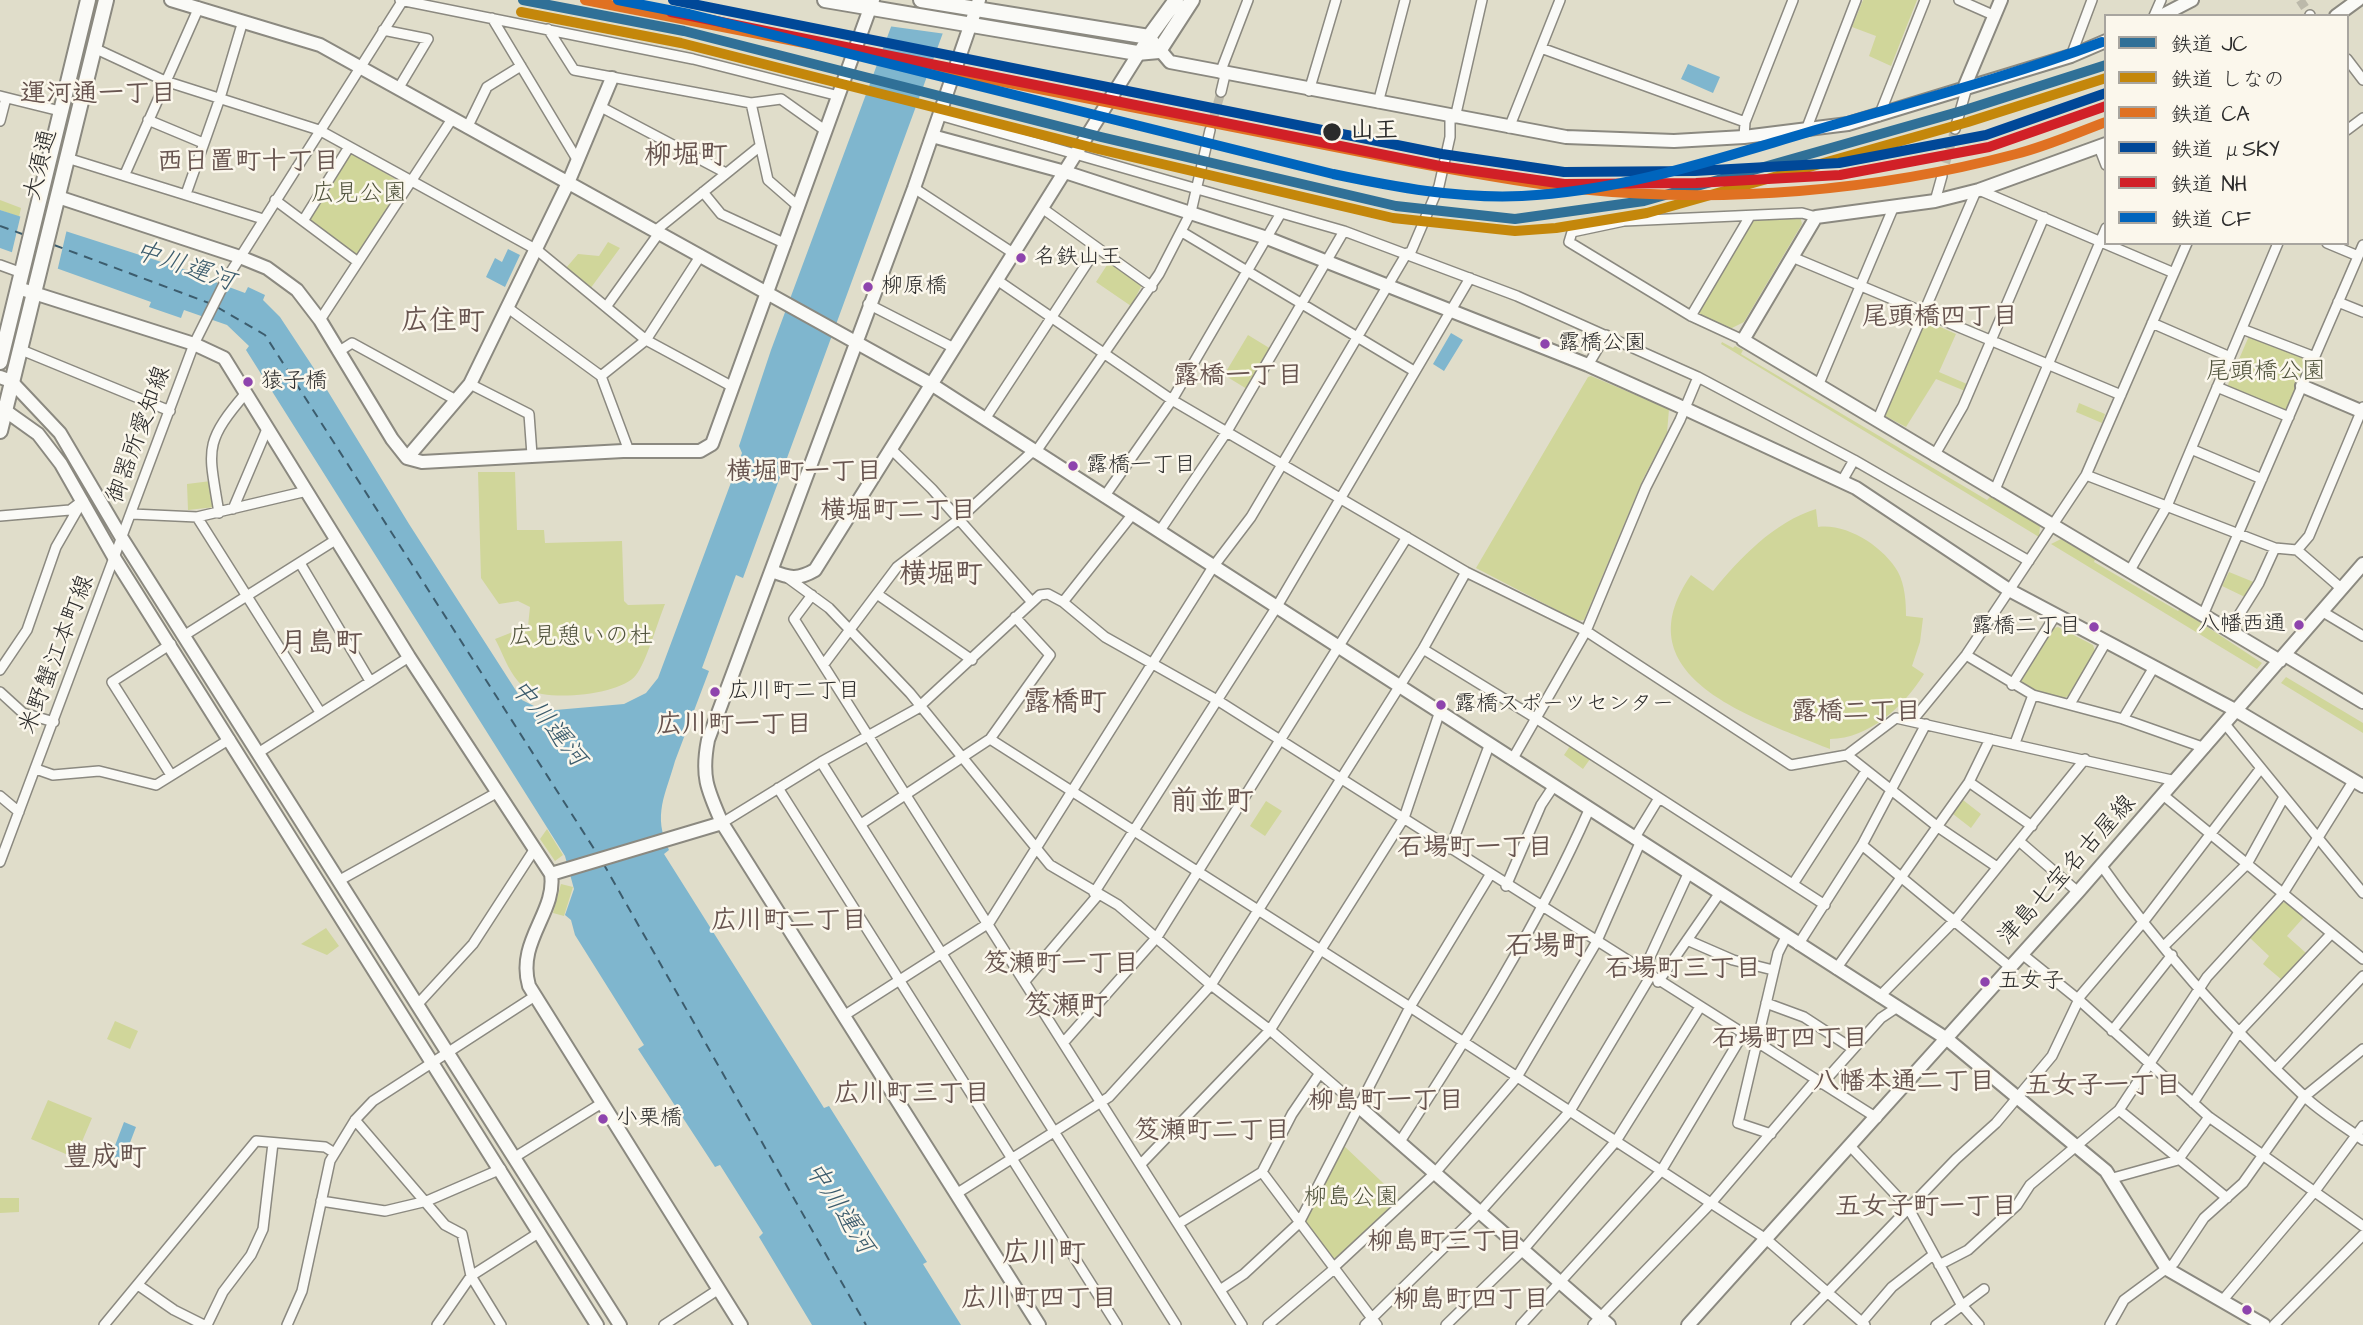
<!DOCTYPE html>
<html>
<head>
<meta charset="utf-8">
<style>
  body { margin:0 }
  #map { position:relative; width:2363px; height:1325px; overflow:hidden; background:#e0ddca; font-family:"Architects Daughter","Klee One",sans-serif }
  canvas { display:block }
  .legend { position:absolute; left:2104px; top:14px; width:245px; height:231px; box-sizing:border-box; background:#fbf7ec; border:2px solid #a8a59f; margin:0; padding:9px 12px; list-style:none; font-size:21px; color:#2b2b2b }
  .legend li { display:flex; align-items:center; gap:14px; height:35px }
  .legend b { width:35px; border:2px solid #a8a59f }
</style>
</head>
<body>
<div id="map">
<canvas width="2363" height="1325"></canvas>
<ul class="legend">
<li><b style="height:9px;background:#307097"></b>鉄道 JC</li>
<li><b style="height:9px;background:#c4870b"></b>鉄道 しなの</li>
<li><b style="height:9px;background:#e07122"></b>鉄道 CA</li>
<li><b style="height:9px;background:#004898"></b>鉄道 μSKY</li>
<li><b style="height:9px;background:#d12027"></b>鉄道 NH</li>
<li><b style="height:9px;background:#0065bd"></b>鉄道 CF</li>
</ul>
</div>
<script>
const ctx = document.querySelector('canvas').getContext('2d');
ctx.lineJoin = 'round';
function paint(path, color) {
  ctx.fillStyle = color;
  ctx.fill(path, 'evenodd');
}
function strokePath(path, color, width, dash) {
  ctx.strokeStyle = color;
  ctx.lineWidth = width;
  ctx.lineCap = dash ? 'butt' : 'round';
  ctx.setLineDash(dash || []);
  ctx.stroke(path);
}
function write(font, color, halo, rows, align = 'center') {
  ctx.font = font + ' "Architects Daughter","Klee One",sans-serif';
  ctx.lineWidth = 5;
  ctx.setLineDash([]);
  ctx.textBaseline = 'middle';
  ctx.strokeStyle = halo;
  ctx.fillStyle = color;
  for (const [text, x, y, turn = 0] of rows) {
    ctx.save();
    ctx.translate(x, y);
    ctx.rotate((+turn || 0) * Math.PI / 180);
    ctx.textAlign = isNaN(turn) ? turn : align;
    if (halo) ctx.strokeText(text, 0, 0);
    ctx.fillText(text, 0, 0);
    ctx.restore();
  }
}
const green = new Path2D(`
  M1863 0H1917L1891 66 1869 56 1876 36 1852 27Z
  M353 154 400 182 402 187 359 253 353 255 311 222 310 214 347 155Z
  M0 200 21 208 19 217 0 210Z
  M1800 216 1802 224 1744 322 1730 329 1700 315 1698 310 1753 219Z
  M608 242 620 248 590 289 566 268 578 254 599 256Z
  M1109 262 1142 285 1131 306 1096 282Z
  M1929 322 1956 334 1939 372 1967 384 1965 391 1936 379 1906 427 1885 416 1924 323Z
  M1248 335 1271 349 1247 389 1224 375Z
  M2249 336 2304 359 2307 363 2286 411 2227 387Z
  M1722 342 1733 348 1735 346 1743 350 1741 354 1987 500 1991 496 2040 526 2039 537 1721 344Z
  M1591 376 1669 409 1667 433 1643 479 1584 620 1578 621 1476 568 1588 377Z
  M2079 403 2105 414 2102 423 2076 412Z
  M478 472H515L517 530H544L545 543 622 541 624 601 628 605 665 604C658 621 646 663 636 675 621 695 548 702 527 689 510 678 504 655 495 639L528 626 530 607 518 601 499 604 481 578Z
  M211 481 215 507 188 510 187 484Z
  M1816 509 1818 527C1847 523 1884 547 1898 572 1905 585 1906 602 1906 616L1923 618 1920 642 1912 666 1924 674C1904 706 1869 739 1830 739V749C1758 719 1619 679 1691 575L1713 591C1740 558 1774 522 1816 509Z
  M2061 539 2095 559 2094 562 2178 611 2180 609 2262 663 2257 669 2051 544Z
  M2229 572 2256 583 2247 598 2222 586Z
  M2058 627 2093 645 2095 651 2068 696 2062 699 2021 686V681L2054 628Z
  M2286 677 2363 723V733L2281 683Z
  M1570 746 1590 759 1583 769 1564 755Z
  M1963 800 1981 814 1971 828 1953 814Z
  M1266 801 1282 811 1265 836 1250 826Z
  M547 829 563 855 555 861 540 839Z
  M561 884 573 887 564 916 553 913Z
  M2286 902 2304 917 2287 936 2306 953 2282 980 2263 964 2269 956 2250 938 2282 903Z
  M326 928 339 946 327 955 301 944Z
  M115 1021 138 1031 130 1049 107 1039Z
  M48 1100 92 1118 75 1158 31 1139Z
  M1342 1144 1400 1199 1336 1258H1331L1304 1222Z
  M0 1198H19V1212L0 1213Z`);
const water = new Path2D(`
  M901 0H955L743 578 736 575 702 668 709 671 675 761C666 794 652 815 669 850L664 854 824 1108 829 1106 927 1262 923 1264 961 1325H812L759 1237 763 1233 720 1165 715 1167 638 1049 644 1045 575 935 571 920 565 915 574 889 565 856 246 350 249 346 227 325 184 310 181 318 149 307 151 302 0 248V210L202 275V277L245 293 248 287 265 295 263 300 280 317 313 367 409 524 522 700 544 711 624 704 646 693 658 678 742 453 739 446 771 350Z
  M1688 64 1720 77 1713 93 1681 79Z
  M508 249 520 255 505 287 486 277 495 258 502 262Z
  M1451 333 1463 340 1444 371 1433 364Z
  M124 1122 136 1127 123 1161 111 1156Z`);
const pier = new Path2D(`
  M898 0H958L946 34 888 26Z
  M21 214 67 229 57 272 11 256Z`);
const ferry = new Path2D(`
  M0 226 25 235
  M54 245 209 303
  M217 307 265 335 598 855
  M603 863 866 1325`);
const streetTunnel = new Path2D(`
  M2300 0 2310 15
  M1210 130 1221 92
  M1942 176 1955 129`);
const street = new Path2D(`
  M400 0 693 59 839 96
  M1959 0 1993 15
  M2310 15V16
  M2154 16 2161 0
  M492 18 578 161
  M548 29 574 70 751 103 781 99 826 131
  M383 30 428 39 398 89
  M94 48 165 81 319 130 537 250 646 340 733 387
  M1541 48 1745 122
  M2071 56 2092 0
  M2347 59 2363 80
  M1220 73 1248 0
  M1309 91 1336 0
  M1221 92 1225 75
  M0 96 60 111
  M751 103 768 180 799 207
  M1378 103 1405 0
  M601 107 726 173
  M939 115 1344 231 1517 296 1698 377 1854 460 2029 561
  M1879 116 1925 0
  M1455 118 1482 0
  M148 120 203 143
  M0 121 6 98
  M467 128 487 87 521 66
  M1509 128 1560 0
  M1955 129 1967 87
  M1806 130 1856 0
  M2347 130 2363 118
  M1744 137 1745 122 1793 0
  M2099 147 2106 165
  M67 158 263 219
  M125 174 199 7
  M914 188 1013 253
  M1979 190 2174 273
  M703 192 721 214 786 244
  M186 194 220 98 243 21
  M275 200 358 262
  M1935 201 1942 176
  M1042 208 1152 287
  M303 221 349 147
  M655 231 759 147
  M1182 232 1414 371
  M2327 243 2358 256
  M1410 254 1439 186 1450 137V117
  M1792 257 2121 395
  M0 265 22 273
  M997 280 1172 400 1466 572 1586 631 1791 765 1847 755 1896 718 2176 781
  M2338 302 2363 312
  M868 304 954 348
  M606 307 659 233
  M508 308 601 376 629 451
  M1691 316 1750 216
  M320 320 452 119
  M2152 323 2230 357
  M2242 329 2315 357
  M1743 340 1691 316 1569 242 1572 232 1624 221 1802 213 1816 217
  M19 349 170 411
  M338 352 352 343 456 400
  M1588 365 1606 335
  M601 376 646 340 701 255
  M470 384 529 414 532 455
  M1818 386 1894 206
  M2217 387 2289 417
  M985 419 1097 248
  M1877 421 1976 191
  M891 449 932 489 1031 601
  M2191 449 2262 479
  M1035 453 1159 274 1191 212 1210 130
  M1934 456 1963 406 2044 217
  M2086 475 2275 548 2297 550 2342 589
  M1842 481 1854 460
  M1994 492 2106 228
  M1104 497 1172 400 1281 213
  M233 509 267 429
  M219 513C209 450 202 444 246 393
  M132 514 197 517 307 491
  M0 516 70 510 78 504
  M197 517 320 712
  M1159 532 1226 433 1344 231
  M2297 550 2309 536 2363 407
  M300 563 370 681
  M2129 572 2167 506 2278 243
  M788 578 829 608 910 693 1050 865 1118 905 1211 985 1270 1030 1358 1106
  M877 594 972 660
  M812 595 794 619 1242 1325
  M1063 602 1105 637 1217 700 1877 1118
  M2323 612 2363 636
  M2203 615 2363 245
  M2229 631 2259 583 2275 548
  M185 635 337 539
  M171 644 112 682 171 775
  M1423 649 1537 719 1825 905
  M1966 655 2033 695 2123 719 2205 748
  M824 664 897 567 958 520 1033 451
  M0 670 27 630 56 547 83 500
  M2012 685 2055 616
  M0 692 23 713 54 722
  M2070 704 2106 642
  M921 705 1040 595 1048 594 1063 602 1132 515
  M2123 719 2154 667
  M1912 721 1966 655 2086 475 2187 243
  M2225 724 2363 893
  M990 739 1410 1007 1766 1239 1865 1325
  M2015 743 2033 695
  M258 753 409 657
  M1847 755 1938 827 1997 867
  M1512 760 1586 631 1646 487 1680 420 1698 377
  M821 762 1176 1325
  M36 769 53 775 99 771 156 785 230 739
  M1969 782 2032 826
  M778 788 1117 1325
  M2163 795 2363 959
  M0 796 19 812
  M722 823 821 762 922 706
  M861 824 990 739 1050 655 1015 617
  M1634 839 1659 798
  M2019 841 2078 892
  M1862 845 2010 967
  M1450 849 1489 746
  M0 862 194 344 227 278 403 0
  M2101 865C2159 948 2229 1026 2303 1095 2320 1112 2343 1125 2363 1140
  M340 880 498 792
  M1793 884 1866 771
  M1506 886 1541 805 1553 787
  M1094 893 1276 608 1470 278
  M1687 940 1733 960 1773 970
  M1798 945 1862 845 1926 724
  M2164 946 2247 864 2284 797
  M2022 954 2079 1000 2209 1117 2363 1226
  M1836 969 1969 782 1990 739
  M1643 972 1688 874
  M1025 981 1098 895
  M1658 982 1719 894
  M1879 997 1955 920 2085 759
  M1766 1003 1804 1017 1853 1049
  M417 1005 473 944 534 850
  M845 1015 989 923 1213 567 1251 517 1407 253
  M2112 1031 2172 955
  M1064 1042 1157 937 1407 537
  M2276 1068 2363 976
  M1822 1084 1881 1018 1896 1008
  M2193 1103 2239 1032 2331 934
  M2119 1110 2227 1198
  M355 1120 445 1225 462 1234 471 1276 501 1325
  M1771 1134 1738 1123 1778 953 1786 937
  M1399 1143C1469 1036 1537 927 1589 810
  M1851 1147 1909 1209 1961 1304 1979 1325
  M515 1157 602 1103
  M1141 1164 1270 1030 1404 818 1439 714
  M1262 1172 1377 1325
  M2113 1178 2178 1160 2209 1117
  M956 1194 1109 1097 1211 985 1423 649 1466 572
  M321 1201 385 1211 427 1201 501 1169
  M1178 1224 1262 1172 1292 1114 1320 1073
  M1939 1265 1968 1250 2017 1205 2030 1185 2119 1110 2207 977 2282 895 2354 780
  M1333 1268 1434 1174 1517 1077 1596 943 1640 843
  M138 1285 174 1310 204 1325
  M1220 1290 1244 1274 1299 1223 1410 1007 1490 875
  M2222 1301 2315 1191 2363 1126
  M1862 1322 1892 1287 1933 1255
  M104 1325 256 1141 325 1147 333 1152
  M207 1325 223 1292 251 1255 263 1229 273 1143
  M287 1325 302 1291 330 1161 355 1120 373 1101 535 996
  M437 1325 471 1276 540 1232
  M664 1325 719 1289
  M1268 1325 1334 1269
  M1365 1325 1479 1213 1570 1111 1650 977
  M1446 1325 1523 1250 1616 1141 1700 1007
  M1521 1325 1661 1171 1743 1034
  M1593 1325 1711 1203 1816 1080
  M1796 1325 1956 1159 1996 1123 2052 1056 2081 995 2144 921 2261 768
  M1936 1325 1984 1289
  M2110 1325 2124 1300 2174 1263 2204 1218 2243 1183 2304 1097 2363 1049
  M2274 1325 2363 1235`);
const secondary = new Path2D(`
  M171 0 320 45 931 384 1947 1039 2106 1171 2167 1269 2264 1325
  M979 0 914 188 708 740C701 776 707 789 722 823L1039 1325
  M2161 16 2192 0
  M2336 16 2358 0
  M612 78 568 183 470 384 407 458 422 462 623 451H700L712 444 873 0
  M1964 88 2001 0
  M932 136 1065 172 1267 238 1588 365 1677 405 1856 488 2009 590 2237 711 2363 786
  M2106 144 1979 190 1935 201 1816 217 1743 340 2280 661
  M58 197 240 257 267 268 297 290 320 320 392 439 407 458
  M18 288 194 344 224 358 409 657 551 874C557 912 516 941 529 986L741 1325
  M0 377 11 381 60 433 123 540 620 1325
  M2302 386 2363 412
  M0 407 38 434 61 464 115 559 597 1325
  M772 571C789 578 798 580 815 570L1149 37 1170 62 1566 137 1674 141 1744 137 1848 124 2071 56 2106 41
  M2285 655 2363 702
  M551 874 722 823
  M1358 1106 1609 1325
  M1688 1325 2078 892 2363 564`);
const primary = new Path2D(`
  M825 0 1137 53 1159 51 1192 0
  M921 0 1149 37 1176 0
  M0 362 88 0
  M0 431 106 0`);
const rail1 = new Path2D(`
  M523 0 684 31 1101 137 1396 206 1515 219 1644 201 1965 110 2106 65`);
const rail2 = new Path2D(`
  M521 12 681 43 1098 149 1393 218 1515 231 1556 228 1647 213 1968 122 2106 78`);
const rail3 = new Path2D(`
  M585 0 1417 163C1471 173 1525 183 1579 189 1723 204 1876 191 2016 154 2047 146 2076 133 2106 122`);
const rail4 = new Path2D(`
  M673 0 1442 154 1564 172 1695 171 1839 163 1986 135 2106 93`);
const rail5 = new Path2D(`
  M671 12 1440 166 1564 184 1696 183 1840 175 1989 147 2106 106`);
const rail6 = new Path2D(`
  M618 0 689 14 1333 174C1395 187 1458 199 1522 196 1629 191 1731 154 1833 125 1923 99 2014 75 2102 42`);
const markers = [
  [1332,132,10,"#2b2b2b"],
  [1021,258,6,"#8e44ad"],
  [868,287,6,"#8e44ad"],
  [1545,344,6,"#8e44ad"],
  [248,382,6,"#8e44ad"],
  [1073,466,6,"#8e44ad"],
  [2299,625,6,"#8e44ad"],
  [2094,627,6,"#8e44ad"],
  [715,692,6,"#8e44ad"],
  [1441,705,6,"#8e44ad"],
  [1985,982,6,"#8e44ad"],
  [603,1119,6,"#8e44ad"],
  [2247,1310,6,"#8e44ad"]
];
const busNames = [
  ["名鉄山王",1034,258],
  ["柳原橋",881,287],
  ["露橋公園",1558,344],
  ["猿子橋",261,382],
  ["露橋一丁目",1086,466],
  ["八幡西通",2286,625,"right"],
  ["露橋二丁目",2081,627,"right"],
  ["広川町二丁目",728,692],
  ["露橋スポーツセンター",1454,705],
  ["五女子",1998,982],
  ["小栗橋",616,1119]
];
const stopNames = [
  ["山王",1350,132]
];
const streetNames = [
  ["大須通",42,165,-76],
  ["御器所愛知線",140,435,-70],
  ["米野蟹江本町線",58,655,-69],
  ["津島七宝名古屋線",2068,871,-48]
];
const parkNames = [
  ["広見公園",359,195],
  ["尾頭橋公園",2266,373],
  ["広見憩いの杜",581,638],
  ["柳島公園",1351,1199]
];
const neighbourhoodNames = [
  ["運河通一丁目",98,96],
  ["西日置町十丁目",248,164],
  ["尾頭橋四丁目",1940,319],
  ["露橋一丁目",1238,378],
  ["横堀町一丁目",804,474],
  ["横堀町二丁目",898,513],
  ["露橋二丁目",1856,714],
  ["広川町一丁目",734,727],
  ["石場町一丁目",1475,850],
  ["広川町二丁目",789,923],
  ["笈瀬町一丁目",1061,966],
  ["石場町三丁目",1683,971],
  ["石場町四丁目",1790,1041],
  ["八幡本通二丁目",1904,1084],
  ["五女子一丁目",2103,1088],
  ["広川町三丁目",912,1096],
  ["柳島町一丁目",1386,1103],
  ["笈瀬町二丁目",1212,1133],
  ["五女子町一丁目",1926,1209],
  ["柳島町三丁目",1445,1244],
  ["広川町四丁目",1039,1301],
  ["柳島町四丁目",1471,1302]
];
const waterNames = [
  ["中川運河",184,268,19],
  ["中川運河",547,724,51],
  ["中川運河",838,1209,57]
];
const quarterNames = [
  ["柳堀町",686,157],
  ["広住町",443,323],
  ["横堀町",941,576],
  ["月島町",321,645],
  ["露橋町",1065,704],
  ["前並町",1212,803],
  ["石場町",1547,948],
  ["笈瀬町",1066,1008],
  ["豊成町",105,1159],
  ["広川町",1044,1255]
];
paint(green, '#d0d69a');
paint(water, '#7fb6ce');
paint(pier, '#e0ddca');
strokePath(ferry, '#3c5c6d', 2, [9, 7]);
strokePath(streetTunnel, '#bcb9aa', 9, [9, 4.5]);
strokePath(street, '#8b8980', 12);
strokePath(secondary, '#8b8980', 16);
strokePath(primary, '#8b8980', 18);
strokePath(street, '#fafaf7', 9);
strokePath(secondary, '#fafaf7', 12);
strokePath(primary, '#fafaf7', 14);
strokePath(rail1, '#307097', 10);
strokePath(rail2, '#c4870b', 10);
strokePath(rail3, '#e07122', 10);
strokePath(rail4, '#004898', 10);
strokePath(rail5, '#d12027', 10);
strokePath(rail6, '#0065bd', 10);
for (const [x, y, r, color] of markers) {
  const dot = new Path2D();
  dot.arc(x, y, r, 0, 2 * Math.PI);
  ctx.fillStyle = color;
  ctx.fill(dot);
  strokePath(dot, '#fbf7ec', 2.5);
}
write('22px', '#2b2b2b', '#fbf7ec', busNames, 'left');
write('bold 24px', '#2b2b2b', '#fbf7ec', stopNames, 'left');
write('24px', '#2b2b2b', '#fbf7ec', streetNames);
write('24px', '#51543d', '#fbf7ec', parkNames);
write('bold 26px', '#67544f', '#fbf7ec', neighbourhoodNames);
write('italic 26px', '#3c5c6d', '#fbf7ec', waterNames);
write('bold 28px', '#67544f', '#fbf7ec', quarterNames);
</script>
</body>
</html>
